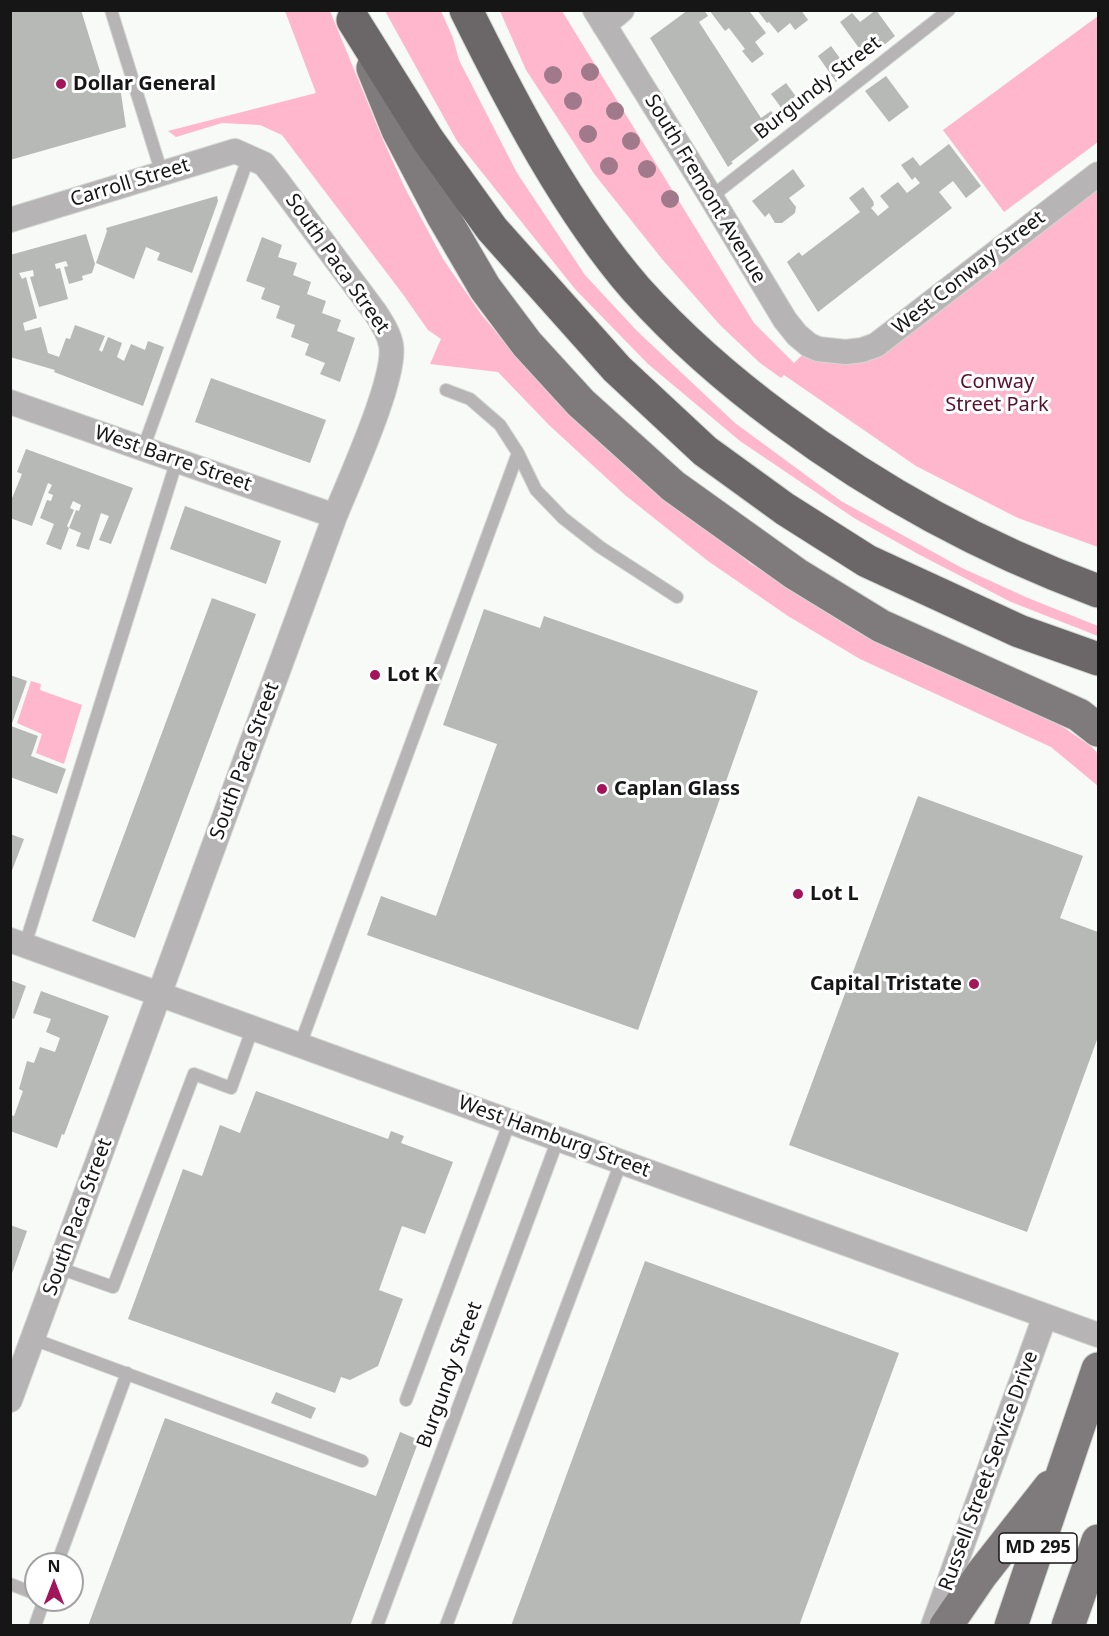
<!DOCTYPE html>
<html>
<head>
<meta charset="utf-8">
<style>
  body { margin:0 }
  #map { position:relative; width:1109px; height:1636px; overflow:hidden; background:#f7faf7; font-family:"Noto Sans",sans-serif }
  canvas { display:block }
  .frame { position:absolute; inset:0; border:12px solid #151615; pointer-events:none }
  .north { position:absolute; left:24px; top:1552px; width:60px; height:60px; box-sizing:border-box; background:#fff; border:2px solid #a1a2a1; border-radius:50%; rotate:0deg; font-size:16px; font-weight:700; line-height:24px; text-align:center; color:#151615 }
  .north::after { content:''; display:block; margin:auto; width:21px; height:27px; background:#a3155a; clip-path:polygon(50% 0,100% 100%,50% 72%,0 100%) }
</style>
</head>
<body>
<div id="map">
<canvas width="1109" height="1636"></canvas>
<div class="frame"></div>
<div class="north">N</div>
</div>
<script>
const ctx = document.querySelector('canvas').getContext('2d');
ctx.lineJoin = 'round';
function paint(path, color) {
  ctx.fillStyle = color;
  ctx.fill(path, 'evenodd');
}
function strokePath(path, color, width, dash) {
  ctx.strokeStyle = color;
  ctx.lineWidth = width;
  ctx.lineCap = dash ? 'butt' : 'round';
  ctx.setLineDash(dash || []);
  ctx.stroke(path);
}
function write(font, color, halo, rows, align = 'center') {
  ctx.font = font + ' "Noto Sans",sans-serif';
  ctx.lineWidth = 6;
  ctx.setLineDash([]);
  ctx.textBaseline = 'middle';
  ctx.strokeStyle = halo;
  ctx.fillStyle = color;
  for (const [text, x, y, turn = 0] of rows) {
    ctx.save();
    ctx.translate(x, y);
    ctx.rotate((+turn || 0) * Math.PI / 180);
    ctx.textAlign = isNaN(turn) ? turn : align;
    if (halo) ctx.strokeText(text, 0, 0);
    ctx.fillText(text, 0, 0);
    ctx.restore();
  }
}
const green = new Path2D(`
  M285 11H330L383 140 405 188 443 259 481 314 516 356 612 453 751 564 868 635 1047 716 1092 747 1098 754V786L1051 747 860 659 788 616 708 561 625 495 549 425 498 372 430 364 441 339 428 330 402 293 282 135 260 125 222 123 176 137 168 131 316 93Z
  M385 11H441L453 38 459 60 517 173 585 275 637 331 735 423 841 501 962 568 1028 598 1098 626V636L1011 602 920 555 854 518 740 441 648 364 575 289 457 141Z
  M500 11H562L754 323 794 363 803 354 854 362 1098 188V547L1018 518 916 466 784 375 781 378 760 363 720 325 662 259 595 175 526 70Z
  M1098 16V142L1004 212 943 130Z
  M31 681 41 684 40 690 82 705 64 764 36 753 42 734 17 723Z`);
const building = new Path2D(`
  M10 10H81L103 81 120 87 126 127 10 160Z
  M688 10H704L708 16 699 22 761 118 771 111 780 124 731 162 733 163 728 167 650 38Z
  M709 10H752L750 12 766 33 755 42 764 54 752 63 742 51 745 49 729 28 725 31Z
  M757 10H801L808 20 795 30 790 23 778 33 769 22 767 23Z
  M876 10 895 36 867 59 840 22 852 13 860 22Z
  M831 46 850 72 836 82 818 56Z
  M886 76 909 107 889 122 865 91Z
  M786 83 803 106 788 117 771 94Z
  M949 144 981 186 966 198 953 181 939 192 952 208 818 312 787 262 799 252 802 256 860 212 849 198 863 187 873 201 874 205 871 208 878 216 889 207 880 196 898 182 907 193 920 183 915 177 912 180 901 165 913 157 920 166Z
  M793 169 805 186 789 198 796 207 795 213 782 223H775L769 213 765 217 752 201Z
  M217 196 218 201 192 273 157 260 160 253 146 247 134 279 96 263 107 231 106 228Z
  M86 234 95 264 92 273 82 276 83 280 69 284 64 267 68 266 66 261 55 264 56 269 60 268 68 299 39 307 30 277 34 276 33 270 19 273 22 279 26 277 37 318 23 323 25 331 41 327 48 353 59 357 66 338 70 339 75 325 105 336 99 350 102 352 108 337 122 343 117 357 124 361 131 344 145 350 148 341 164 347 143 406 54 372 55 370 10 357V255Z
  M262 237 282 245 278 257 297 263 293 275 311 282 307 294 326 301 322 313 341 320 337 331 355 338 340 382 320 374 325 363 305 355 309 344 291 337 295 325 276 318 280 306 261 299 265 288 246 281Z
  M211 378 326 420 310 463 195 422Z
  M26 449 133 488 111 544 99 540 109 516 101 513 89 550 76 546 81 533 69 528 61 550 46 544 54 524 40 518 47 500 51 501 53 495 48 493 52 485 48 483 32 526 10 518V503L22 474 17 472ZM73 501 81 505 79 511 76 510 69 528 67 526 74 510 70 508Z
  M185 506 281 541 266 584 170 549Z
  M212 598 256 614 135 938 92 921Z
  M484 609 540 628 544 616 758 691 638 1030 367 935 381 896 436 916 497 744 443 725Z
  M10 675 27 681 11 726 38 736 31 756 66 769 57 794 10 777Z
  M918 796 1083 856 1060 918 1098 932V1037L1027 1232 789 1145Z
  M10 834 24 839 11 873H10Z
  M10 980 26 986 14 1019 10 1018Z
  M41 991 109 1016 64 1135 62 1134 57 1148 10 1131V1115L14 1116 23 1091 19 1089 27 1061 34 1063 40 1047 55 1052 60 1038 46 1032 51 1019 33 1013Z
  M256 1091 388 1139 391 1131 404 1136 401 1143 453 1162 425 1234 402 1226 379 1290 403 1299 378 1366 350 1380 341 1377 335 1393 128 1319 183 1169 202 1176 220 1125 240 1133Z
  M10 1225 27 1231 11 1276H10Z
  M645 1261 899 1353 799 1626H511Z
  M276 1392 316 1408 311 1419 271 1403Z
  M165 1418 376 1496 400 1432 419 1440 350 1626H88Z`);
const lane = new Path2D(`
  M111 10 162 174
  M711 197 949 10
  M446 390 470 399 500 425 518 453 536 490 563 518 600 547 677 597
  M143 449 249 156
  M25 945 177 460
  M300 1045 518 453
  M59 1268 113 1287 194 1074 231 1088 253 1027
  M33 1339 362 1461
  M406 1400 510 1121
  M57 1564 127 1373
  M10 1584 36 1594
  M35 1626 44 1600
  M377 1626 558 1139
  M446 1626 621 1162`);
const street = new Path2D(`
  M595 10 711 197 785 320 797 335 809 345 818 349 846 352 862 350 876 345 1098 174
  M604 25 622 10
  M10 220 235 151 264 164 276 179 375 312C382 323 389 333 391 345 397 377 349 481 335 516L10 1400
  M10 402 335 516
  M10 940 1098 1335
  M933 1626 1045 1316`);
const primary = new Path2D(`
  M373 68 398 130 443 216 485 288 527 344 581 403 673 486 796 574 881 626 1079 715 1098 730
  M946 1626 981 1575 1050 1487
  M1011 1626 1098 1369
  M1068 1626 1098 1541`);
const highway = new Path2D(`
  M466 10C512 103 568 211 636 289 680 338 728 380 781 419 881 493 982 548 1098 591
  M353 20 428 140 492 229 617 369 705 451 785 509 867 561 1019 631 1098 659`);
const trees = [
  [590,72],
  [553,75],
  [573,101],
  [615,111],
  [588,134],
  [631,141],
  [609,166],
  [647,169],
  [670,199]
];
const markers = [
  [61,84,6,"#a3155a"],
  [375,675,6,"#a3155a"],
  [602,789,6,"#a3155a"],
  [798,894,6,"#a3155a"],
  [974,984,6,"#a3155a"]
];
const shields = [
  [1038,1548,78]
];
const shieldNames = [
  ["MD 295",1038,1548]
];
const poiNames = [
  ["Dollar General",73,84],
  ["Lot K",387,675],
  ["Caplan Glass",614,789],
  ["Lot L",810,894],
  ["Capital Tristate",962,984,"right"]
];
const streetNames = [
  ["Burgundy Street",818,88,-38],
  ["Carroll Street",130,183,-17],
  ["South Fremont Avenue",705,189,59],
  ["South Paca Street",337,264,55],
  ["West Conway Street",969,273,-38],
  ["West Barre Street",173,459,19],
  ["South Paca Street",245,761,-70],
  ["West Hamburg Street",554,1137,20],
  ["South Paca Street",78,1217,-70],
  ["Burgundy Street",450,1375,-70],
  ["Russell Street Service Drive",989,1471,-70]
];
const parkNames = [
  ["Conway",997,382],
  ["Street Park",997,405]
];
paint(green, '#feb7cd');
paint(building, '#b6b9b6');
strokePath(lane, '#d3d6d3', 14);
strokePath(street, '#d3d6d3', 26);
strokePath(primary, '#d3d6d3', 35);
strokePath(highway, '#d3d6d3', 35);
strokePath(lane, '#b6b4b5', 12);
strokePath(street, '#b6b4b5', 24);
strokePath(primary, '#7f7b7c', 33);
strokePath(highway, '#6b6768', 33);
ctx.fillStyle = '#a07a8a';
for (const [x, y] of trees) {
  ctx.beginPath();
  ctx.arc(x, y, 9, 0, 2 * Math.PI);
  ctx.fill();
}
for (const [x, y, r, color] of markers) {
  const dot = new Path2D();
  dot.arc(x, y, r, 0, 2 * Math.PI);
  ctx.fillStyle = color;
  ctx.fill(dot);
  strokePath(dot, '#fff', 2);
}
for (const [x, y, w] of shields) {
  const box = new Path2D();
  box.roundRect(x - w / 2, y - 15, w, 30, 4.5);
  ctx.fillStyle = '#fff';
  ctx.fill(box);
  strokePath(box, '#151615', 1.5);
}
write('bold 18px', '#151615', null, shieldNames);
write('bold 20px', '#151615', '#fff', poiNames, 'left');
write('20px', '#151615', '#fff', streetNames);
write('20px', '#581130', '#fff', parkNames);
</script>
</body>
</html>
